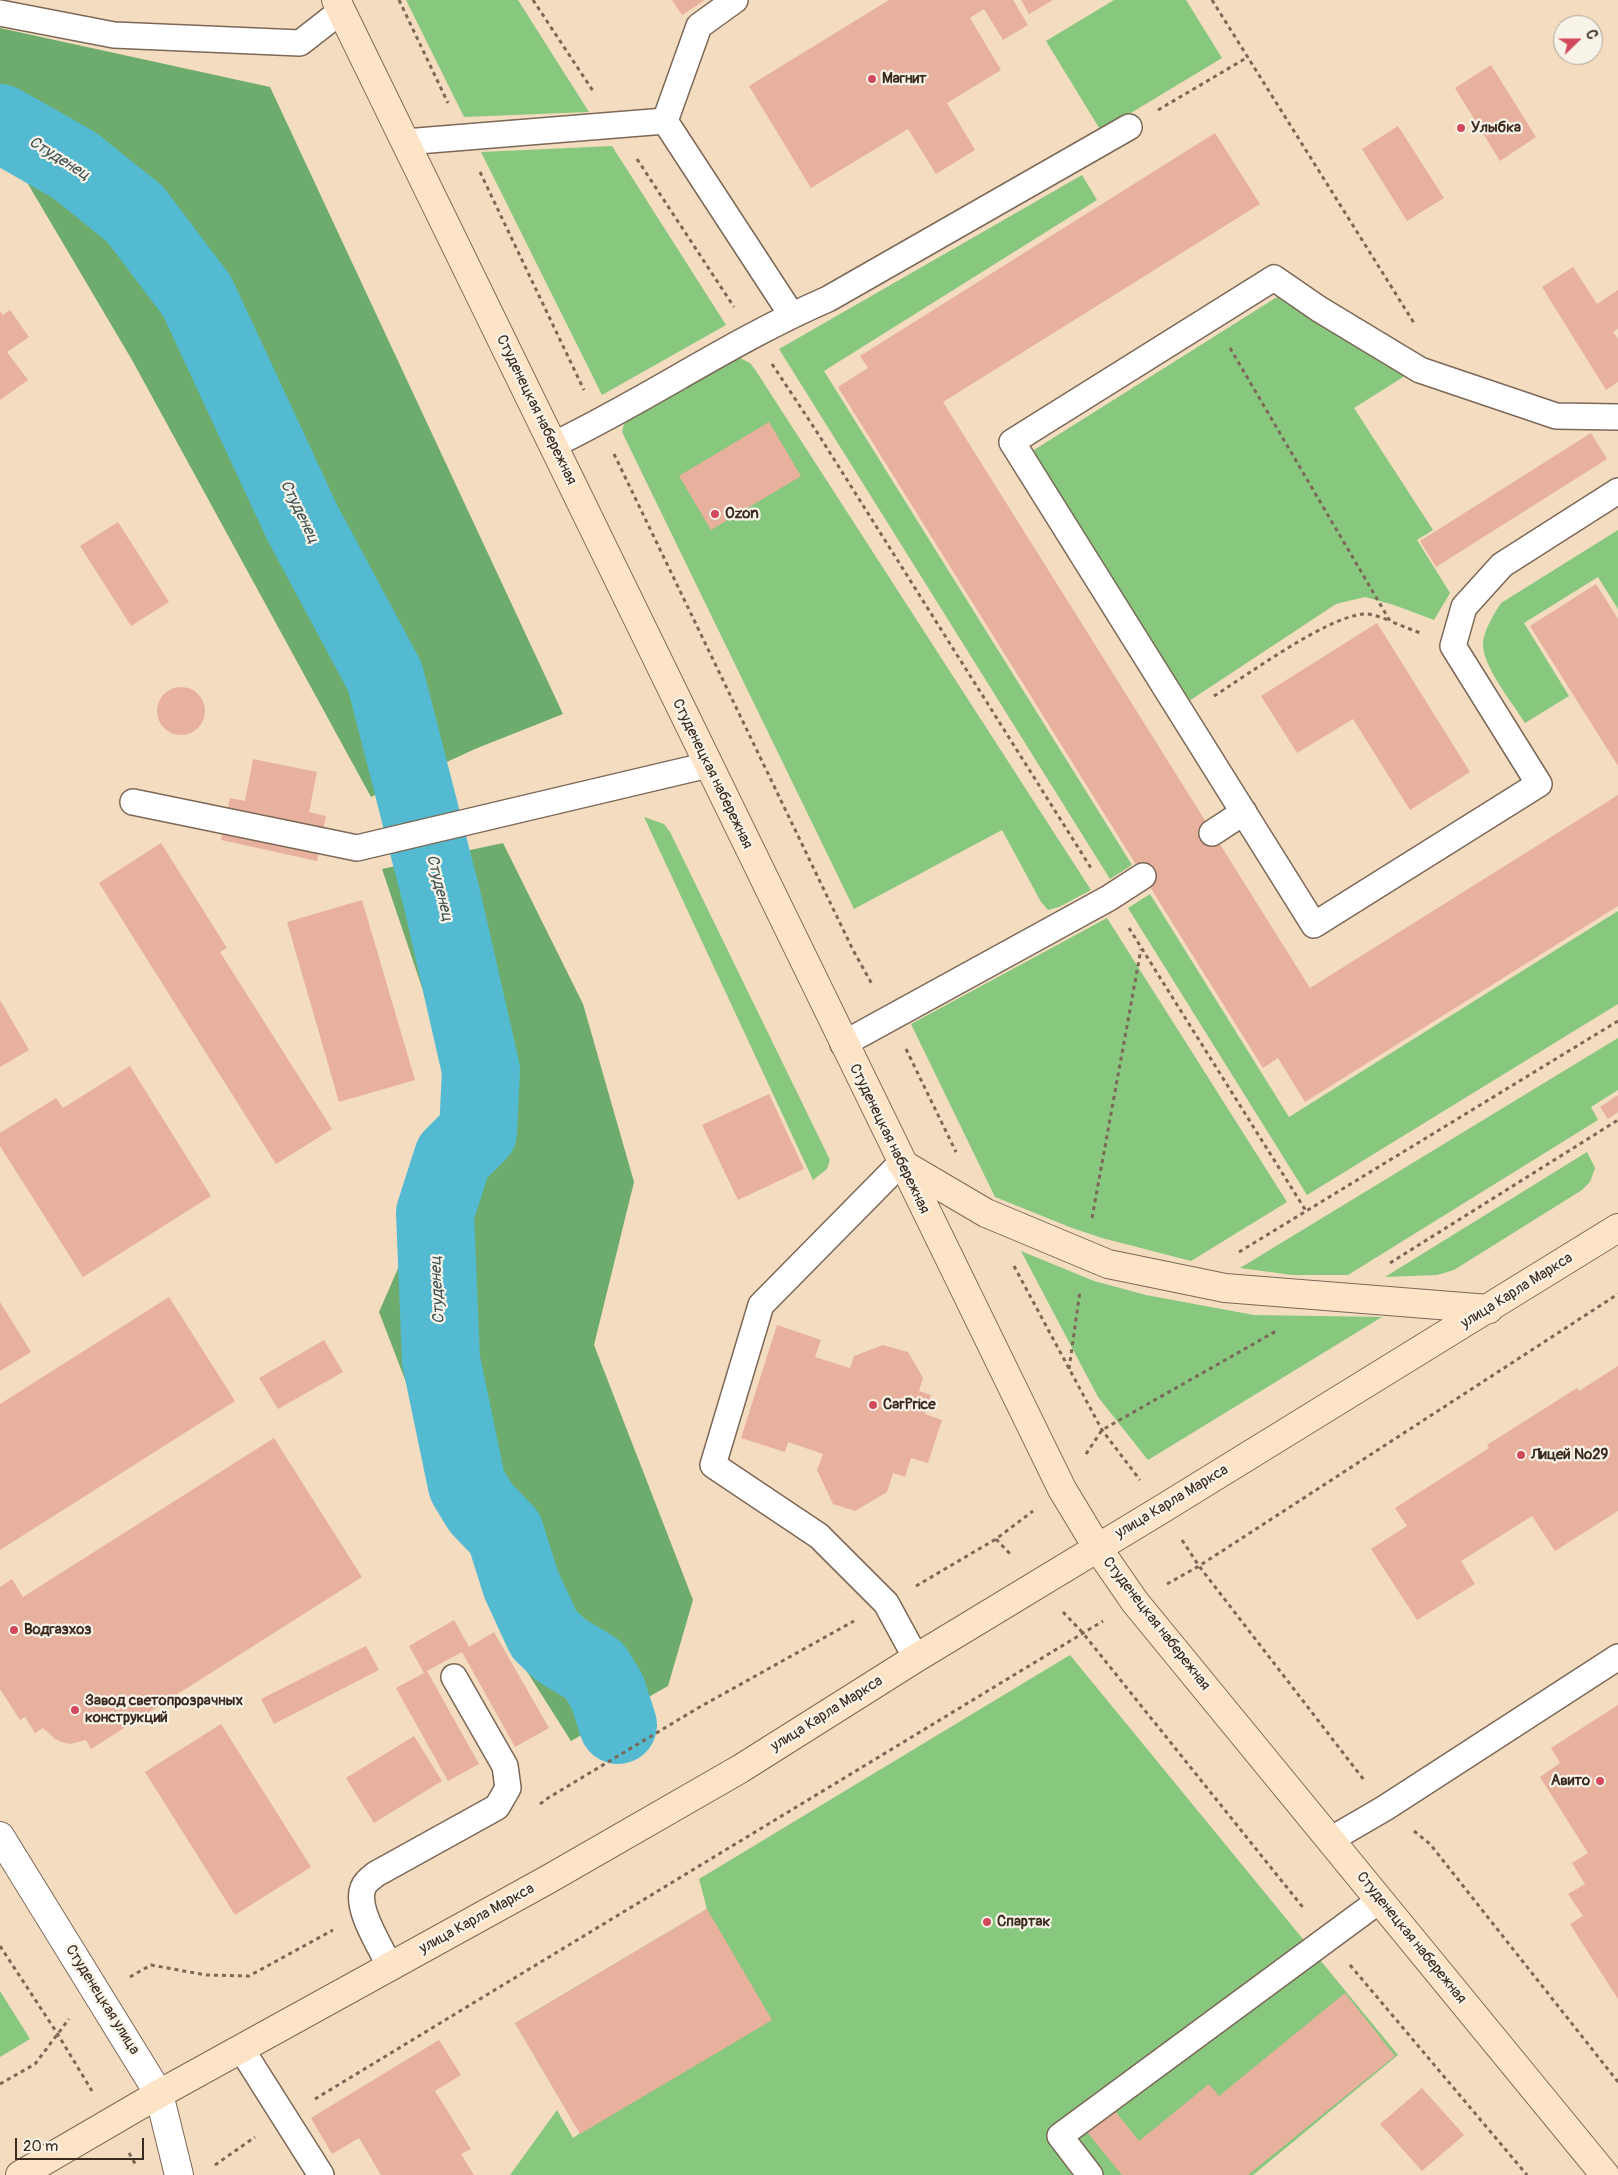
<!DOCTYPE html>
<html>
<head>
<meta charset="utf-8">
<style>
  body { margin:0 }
  #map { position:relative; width:1618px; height:2175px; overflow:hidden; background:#f3dcc0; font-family:Pangolin,sans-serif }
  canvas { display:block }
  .north { position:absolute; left:1553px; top:15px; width:50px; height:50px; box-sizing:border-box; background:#f7f3e8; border:1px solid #aca397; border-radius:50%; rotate:68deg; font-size:14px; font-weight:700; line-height:20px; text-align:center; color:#3b2a1e }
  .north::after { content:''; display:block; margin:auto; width:18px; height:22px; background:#d1495b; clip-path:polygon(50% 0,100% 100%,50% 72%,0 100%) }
  .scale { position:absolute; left:15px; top:2138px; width:129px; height:22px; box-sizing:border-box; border:2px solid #3b2a1e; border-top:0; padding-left:6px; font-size:15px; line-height:18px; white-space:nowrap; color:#3b2a1e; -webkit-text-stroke:4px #f7f3e8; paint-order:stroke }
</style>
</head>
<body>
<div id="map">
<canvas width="1618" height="2175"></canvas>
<div class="north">С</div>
<div class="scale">20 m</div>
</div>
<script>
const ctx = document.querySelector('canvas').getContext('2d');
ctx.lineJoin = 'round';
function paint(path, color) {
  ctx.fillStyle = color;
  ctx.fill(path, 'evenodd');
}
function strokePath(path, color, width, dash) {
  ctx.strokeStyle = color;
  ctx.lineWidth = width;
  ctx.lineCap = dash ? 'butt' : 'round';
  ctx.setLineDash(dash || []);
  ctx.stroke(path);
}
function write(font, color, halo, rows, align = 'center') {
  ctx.font = font + ' Pangolin,sans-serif';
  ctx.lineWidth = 4.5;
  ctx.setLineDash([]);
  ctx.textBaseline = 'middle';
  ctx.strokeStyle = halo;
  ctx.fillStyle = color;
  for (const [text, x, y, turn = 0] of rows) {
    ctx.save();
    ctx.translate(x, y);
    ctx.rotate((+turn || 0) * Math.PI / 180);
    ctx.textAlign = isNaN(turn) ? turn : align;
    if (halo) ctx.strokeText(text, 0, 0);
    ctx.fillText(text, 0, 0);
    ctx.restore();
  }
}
const green = new Path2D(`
  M406 0H518L589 112 464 117Z
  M1114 0H1186L1222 58 1101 131 1046 41Z
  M612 146 726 325 602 395 481 152Z
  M1082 175 1097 200 824 371 1132 865 1110 879 779 349Z
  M1277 297 1408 374 1354 408 1433 530 1417 540 1450 593 1434 620 1394 605 1365 597 1336 604 1183 705 1026 455Z
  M740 358 750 363 756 371 1091 890 1059 907 1048 910 1041 902 1002 830 854 909 622 432 624 424 631 417 730 362Z
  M1618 530V609L1598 577 1524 623 1569 696 1525 723C1513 703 1481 665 1483 642 1485 628 1494 614 1501 603Z
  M644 817 664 824 670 832 830 1160 827 1169 813 1180Z
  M1150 894 1289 1117 1618 911V1004L1307 1195 1128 908Z
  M1107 918 1287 1202 1191 1261 1102 1238 1072 1228 995 1197 911 1024Z
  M1618 1038V1090L1591 1107 1598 1120 1348 1275H1292L1240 1268Z
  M1587 1152 1595 1168 1590 1182 1582 1190 1454 1270 1437 1275 1385 1277Z
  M1021 1251 1094 1281 1146 1295 1254 1315 1382 1317 1148 1460 1098 1397Z
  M1070 1655 1398 2055 1253 2175H510L557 2110 573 2138 580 2133 515 2023 707 1909 699 1879Z
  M0 1991 30 2039 0 2057Z`);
const forest = new Path2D(`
  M0 28 270 87 563 714 475 749 371 797 132 360 25 179 0 163Z
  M503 843 583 1004 634 1182 594 1345 693 1600 668 1686 571 1741 503 1634 379 1312 465 1115 382 869Z`);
const river = new Path2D(`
  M0 123 74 165 135 214 197 296 302 522 385 677 442 899 481 1070 478 1132 453 1157 435 1213 441 1360 467 1485 481 1508 505 1533 521 1584 544 1634 561 1650 594 1670 607 1691 618 1725`);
const building = new Path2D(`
  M672 0H705L682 15Z
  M889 0H1013L1028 25 1003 40 984 9 970 18 1001 70 947 103 975 150 936 174 908 129 811 188 749 86Z
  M1021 0H1053L1029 14Z
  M1491 65 1536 137 1500 161 1455 88Z
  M1398 126 1444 198 1407 221 1362 149Z
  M1215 133 1260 204 943 402 1310 988 1618 795V906L1305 1102 1278 1058 1263 1068 838 387 868 368 860 356Z
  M1573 267 1597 304 1618 290V329L1613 332 1618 339V382L1606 390 1542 287Z
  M10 310 29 337 7 352 28 380 0 400V311L3 315Z
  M769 422 801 476 711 530 679 476Z
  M1591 433 1607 459 1436 567 1420 541Z
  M118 522 169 602 131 626 80 546Z
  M1596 584 1618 619V766L1530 626Z
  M1377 623 1470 772 1410 810 1353 719 1297 753 1261 696Z
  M157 711a24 24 0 1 1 48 0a24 24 0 1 1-48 0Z
  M253 759 317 772 309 812 326 816 317 861 221 840 230 798 245 801Z
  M161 843 227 948 220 952 332 1129 276 1164 99 883Z
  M362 900 415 1080 339 1102 287 922Z
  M0 1000 29 1050 0 1067Z
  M130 1066 211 1196 83 1277 0 1146V1133L56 1098 63 1108Z
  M769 1094 804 1169 738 1200 702 1125Z
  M1618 1095V1112L1608 1119 1600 1107Z
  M169 1297 235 1401 0 1550V1404Z
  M0 1302 31 1352 0 1371Z
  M777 1325 821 1340 815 1357 850 1368 854 1356 883 1345 908 1352 923 1378 919 1391 931 1395 925 1414 942 1420 928 1463 911 1458 905 1477 893 1473 887 1492 855 1511 833 1504 817 1470 823 1454 788 1442 785 1452 741 1438Z
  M324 1340 343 1372 278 1409 259 1378Z
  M1618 1366V1511L1555 1551 1532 1516 1461 1561 1475 1584 1417 1620 1371 1549 1407 1526 1395 1508 1489 1448 1487 1445 1577 1388 1579 1391Z
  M274 1438 362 1577 91 1749 86 1740 70 1744 62 1742 55 1739 43 1728 35 1733 25 1717 20 1720 0 1689V1587L12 1579 23 1597Z
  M454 1620 469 1647 494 1632 549 1728 515 1747 462 1652 427 1671 479 1764 448 1781 396 1688 424 1673 409 1646Z
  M366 1646 379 1670 274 1724 261 1699Z
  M1618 1705V1999L1570 1924 1583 1916 1568 1894 1585 1884 1572 1863 1588 1853 1540 1777 1560 1763 1551 1748Z
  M221 1724 311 1867 235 1915 145 1772Z
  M414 1736 442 1781 374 1823 346 1778Z
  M707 1909 772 2020 580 2134 515 2023Z
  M1345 1993 1395 2056 1248 2175H1122L1087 2132 1114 2110 1139 2141 1209 2084 1219 2096Z
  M439 2040 461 2075 435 2091 471 2149 461 2154 474 2175H381L359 2138 332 2154 311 2118Z
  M1422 2088 1464 2135 1422 2171 1380 2124Z`);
const path = new Path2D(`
  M399 0 448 103
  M533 0 593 91
  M1212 0 1414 323
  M1158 110 1248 57
  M637 159 734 307
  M480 172 584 390
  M1230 348 1390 621 1420 633
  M772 364 815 429 1091 868
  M614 454 853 950 873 986
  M1214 696C1249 674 1325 618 1363 614 1371 613 1381 618 1389 620
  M1129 928 1306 1211
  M906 1049 956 1152
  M1092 1218 1141 949
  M1239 1252 1618 1021
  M1390 1263 1618 1120
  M1014 1266 1102 1430 1140 1480
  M1069 1369 1080 1291
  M1086 1454 1102 1430 1278 1330
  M996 1539 1012 1556
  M1182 1540 1199 1566 1364 1780
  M1167 1584 1199 1566 1618 1294
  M916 1586 996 1539 1033 1511
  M1063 1612 1082 1632 1305 1910
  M540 1804 548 1798 698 1708 854 1621
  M1414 1831 1430 1844 1618 2082
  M0 1946 57 2033 92 2091
  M1350 1965 1527 2175
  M130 1977 151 1965 206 1975 249 1976 333 1930
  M0 2084 35 2064 69 2019
  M315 2099 1103 1621
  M129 2153 137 2167
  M215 2165 255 2137`);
const lane = new Path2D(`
  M735 0 699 26 665 121 791 314
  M0 13 114 35 300 43 341 11
  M405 142 665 121
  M1618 417 1556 416 1420 370 1319 309 1274 278 1012 442 1314 925 1539 784 1453 646 1464 607 1502 565 1618 491
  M553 445C647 400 733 340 828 299L1129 127
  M133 802 357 848 708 765
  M1212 833 1244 812
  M843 1044 1109 898 1143 876
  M901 1163 761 1305 713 1465 819 1536 886 1603 916 1658
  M1330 1840 1385 1808 1618 1657
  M390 1967C381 1947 355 1909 363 1888 365 1882 371 1878 376 1874L497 1807 508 1788 505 1766 454 1677
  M242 2050 321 2175
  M1090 2175 1060 2136 1380 1900`);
const street = new Path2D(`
  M0 1836 159 2094 179 2175`);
const secondary = new Path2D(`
  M336 0 1062 1489 1097 1547 1135 1602 1605 2175
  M901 1163 986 1213 1108 1264 1225 1288 1489 1309
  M20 2175 159 2094 547 1880 740 1769 916 1658 1162 1509 1618 1228`);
const markers = [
  [872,79,5,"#d1495b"],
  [1461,128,5,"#d1495b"],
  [715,514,5,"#d1495b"],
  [873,1405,5,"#d1495b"],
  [1521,1455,5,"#d1495b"],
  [14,1630,5,"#d1495b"],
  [75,1710,5,"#d1495b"],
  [1600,1781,5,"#d1495b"],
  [987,1922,5,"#d1495b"]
];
const poiNames = [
  ["Магнит",882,79],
  ["Улыбка",1471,128],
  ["Ozon",725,514],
  ["CarPrice",883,1405],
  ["Лицей №29",1531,1455],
  ["Водгазхоз",24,1630],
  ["Завод светопрозрачных",85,1701],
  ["конструкций",85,1718],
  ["Авито",1590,1781,"right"],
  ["Спартак",997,1922]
];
const streetNames = [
  ["Студенецкая набережная",536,410,64],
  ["Студенецкая набережная",712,774,64],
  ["Студенецкая набережная",889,1139,64],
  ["улица Карла Маркса",1517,1291,-32],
  ["улица Карла Маркса",1172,1502,-31],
  ["Студенецкая набережная",1156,1624,52],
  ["улица Карла Маркса",827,1714,-32],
  ["улица Карла Маркса",477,1919,-29],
  ["Студенецкая набережная",1411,1938,51],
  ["Студенецкая улица",102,2000,58]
];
const waterNames = [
  ["Студенец",59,159,32],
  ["Студенец",299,512,64],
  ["Студенец",439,888,76],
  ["Студенец",438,1290,-93]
];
paint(green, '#88c77e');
paint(forest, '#6eac6d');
strokePath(river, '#53bad1', 78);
paint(building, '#e7b19d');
strokePath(lane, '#7b6857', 28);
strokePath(street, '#7b6857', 30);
strokePath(secondary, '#7b6857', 30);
strokePath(path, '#7b6857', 3, [4, 4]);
strokePath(lane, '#fff', 25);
strokePath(street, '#fff', 28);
strokePath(secondary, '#fee4c6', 28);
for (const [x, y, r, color] of markers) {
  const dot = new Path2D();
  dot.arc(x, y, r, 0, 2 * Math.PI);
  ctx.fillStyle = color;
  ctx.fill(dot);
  strokePath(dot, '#f7f3e8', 2);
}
write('bold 15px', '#3b2a1e', '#f7f3e8', poiNames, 'left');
write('15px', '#3b2a1e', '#f7f3e8', streetNames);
write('italic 16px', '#425554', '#f7f3e8', waterNames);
</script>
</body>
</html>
